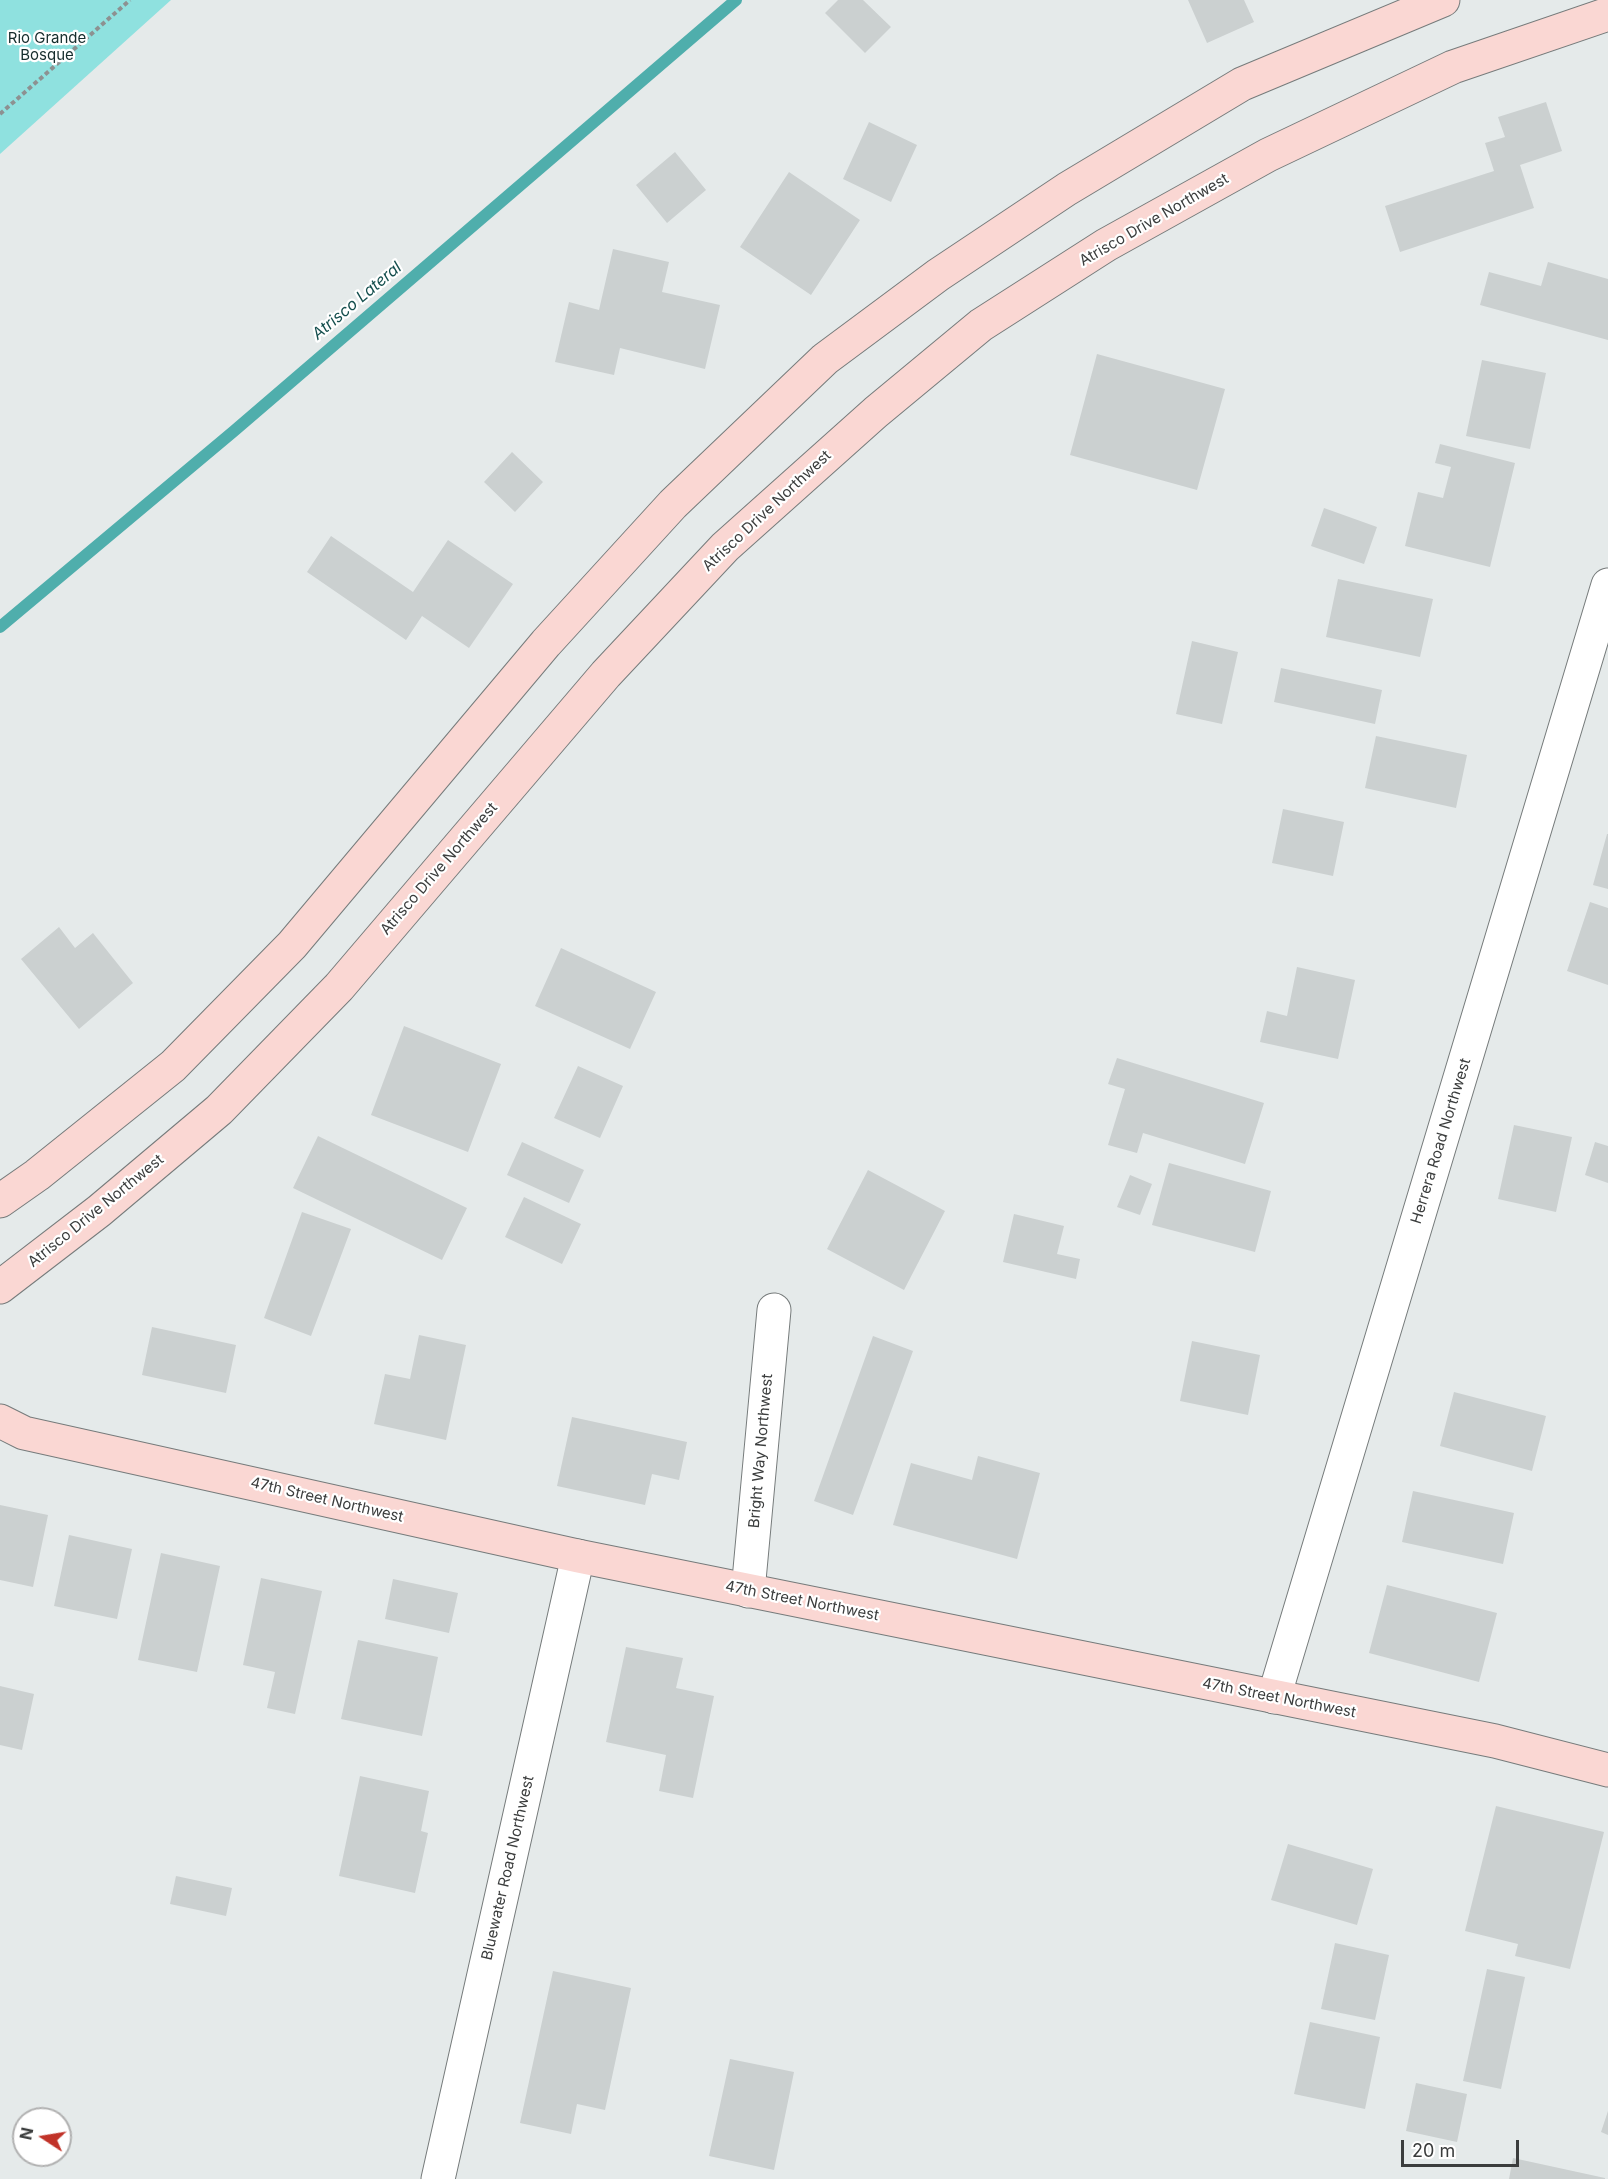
<!DOCTYPE html>
<html>
<head>
<meta charset="utf-8">
<style>
  body { margin:0 }
  #map { position:relative; width:1608px; height:2179px; overflow:hidden; background:#e5eaea; font-family:Inter,sans-serif }
  canvas { display:block }
  .north { position:absolute; left:12px; top:2107px; width:60px; height:60px; box-sizing:border-box; background:#fff; border:2px solid #b1b1b1; border-radius:50%; rotate:282deg; font-size:16px; font-weight:700; line-height:24px; text-align:center; color:#3b3d3d }
  .north::after { content:''; display:block; margin:auto; width:21px; height:27px; background:#c13329; clip-path:polygon(50% 0,100% 100%,50% 72%,0 100%) }
  .scale { position:absolute; left:1401px; top:2140px; width:118px; height:27px; box-sizing:border-box; border:3px solid #3b3d3d; border-top:0; padding-left:8px; font-size:18px; line-height:21px; white-space:nowrap; color:#3b3d3d; -webkit-text-stroke:4px #fff; paint-order:stroke }
</style>
</head>
<body>
<div id="map">
<canvas width="1608" height="2179"></canvas>
<div class="north">N</div>
<div class="scale">20 m</div>
</div>
<script>
const ctx = document.querySelector('canvas').getContext('2d');
ctx.lineJoin = 'round';
function paint(path, color) {
  ctx.fillStyle = color;
  ctx.fill(path, 'evenodd');
}
function strokePath(path, color, width, dash) {
  ctx.strokeStyle = color;
  ctx.lineWidth = width;
  ctx.lineCap = dash ? 'butt' : 'round';
  ctx.setLineDash(dash || []);
  ctx.stroke(path);
}
function write(font, color, halo, rows, align = 'center') {
  ctx.font = font + ' Inter,sans-serif';
  ctx.lineWidth = 4.5;
  ctx.setLineDash([]);
  ctx.textBaseline = 'middle';
  ctx.strokeStyle = halo;
  ctx.fillStyle = color;
  for (const [text, x, y, turn = 0] of rows) {
    ctx.save();
    ctx.translate(x, y);
    ctx.rotate((+turn || 0) * Math.PI / 180);
    ctx.textAlign = isNaN(turn) ? turn : align;
    if (halo) ctx.strokeText(text, 0, 0);
    ctx.fillText(text, 0, 0);
    ctx.restore();
  }
}
const green = new Path2D(`
  M0 0H171L0 154Z`);
const stream = new Path2D(`
  M0 627 234 431 736 0`);
const building = new Path2D(`
  M838 0H863L891 27 865 53 825 13Z
  M1188 0H1244L1254 22 1207 43Z
  M1546 102 1562 151 1520 165 1534 208 1400 252 1385 206 1494 171 1485 143 1505 137 1498 117Z
  M869 122 917 145 891 202 843 179Z
  M675 152 706 190 667 223 636 185Z
  M789 172 860 220 811 295 740 247Z
  M613 249 669 262 662 292 720 305 705 369 620 348 614 375 555 362 569 302 599 310Z
  M1548 262 1608 279V340L1480 305 1489 272 1541 286Z
  M1097 354 1225 389 1197 490 1070 455Z
  M1482 360 1546 373 1530 449 1466 436Z
  M1440 444 1515 463 1490 567 1405 546 1418 492 1443 498 1451 467 1435 463Z
  M512 452 543 482 515 512 484 482Z
  M1324 508 1377 527 1364 564 1311 546Z
  M331 536 413 592 448 540 513 584 469 648 422 616 406 640 307 572Z
  M1338 579 1433 599 1420 657 1326 637Z
  M1192 641 1238 652 1222 724 1176 714Z
  M1281 668 1382 690 1375 724 1274 702Z
  M1376 736 1467 755 1456 808 1365 788Z
  M1283 809 1344 822 1333 876 1272 863Z
  M1607 834H1608V889L1593 885Z
  M1590 902 1608 908V985L1567 971Z
  M59 927 75 948 93 933 133 983 79 1029 21 959Z
  M561 948 656 992 630 1049 535 1006Z
  M1297 967 1355 980 1338 1059 1260 1042 1267 1011 1287 1016Z
  M404 1026 501 1064 468 1152 371 1115Z
  M1117 1058 1264 1103 1245 1164 1143 1133 1137 1153 1108 1145 1125 1089 1108 1084Z
  M578 1066 623 1086 600 1138 554 1118Z
  M1514 1125 1572 1137 1556 1212 1498 1199Z
  M318 1136 467 1208 442 1260 293 1188Z
  M522 1142 584 1170 569 1203 507 1175Z
  M1595 1142 1608 1146V1183L1585 1175Z
  M1169 1163 1271 1191 1255 1252 1152 1225Z
  M868 1170 945 1211 904 1290 827 1249Z
  M1130 1175 1152 1184 1140 1215 1117 1207Z
  M524 1197 581 1224 562 1264 505 1237Z
  M302 1212 351 1229 311 1336 264 1318Z
  M1014 1214 1064 1226 1057 1254 1080 1259 1076 1279 1003 1262Z
  M152 1327 236 1345 226 1393 142 1375Z
  M419 1335 466 1345 446 1440 374 1424 385 1374 410 1379Z
  M873 1336 913 1351 853 1515 814 1501Z
  M1192 1341 1260 1355 1248 1415 1180 1401Z
  M1454 1392 1546 1416 1532 1471 1440 1446Z
  M572 1417 687 1442 679 1480 652 1474 645 1505 557 1486Z
  M978 1456 1040 1473 1017 1559 893 1525 911 1463 972 1480Z
  M1413 1491 1514 1513 1503 1564 1402 1542Z
  M0 1505 48 1515 33 1587 0 1580Z
  M69 1535 132 1549 117 1619 54 1606Z
  M161 1553 220 1566 197 1672 138 1660Z
  M261 1578 322 1591 295 1714 267 1708 275 1672 243 1665Z
  M393 1579 458 1593 449 1633 385 1619Z
  M1387 1585 1497 1613 1479 1682 1369 1653Z
  M358 1640 438 1657 422 1736 341 1719Z
  M626 1647 683 1658 676 1688 714 1696 693 1798 659 1791 666 1755 606 1742Z
  M0 1686 34 1694 22 1750 0 1745Z
  M360 1776 429 1791 421 1831 428 1833 415 1893 339 1876Z
  M1496 1806 1604 1832 1570 1969 1515 1956 1518 1944 1465 1931Z
  M1288 1844 1373 1869 1357 1925 1271 1900Z
  M176 1876 232 1888 226 1916 170 1904Z
  M1335 1943 1389 1955 1375 2020 1321 2009Z
  M1487 1969 1525 1977 1501 2089 1463 2081Z
  M553 1971 631 1988 605 2110 577 2104 571 2134 520 2123Z
  M1310 2022 1380 2037 1365 2109 1294 2094Z
  M730 2059 794 2072 774 2170 709 2156Z
  M1416 2083 1467 2094 1457 2142 1406 2131Z
  M1608 2111V2135L1601 2132Z
  M1513 2158 1605 2178V2179H1509Z`);
const path = new Path2D(`
  M0 114 130 0`);
const street = new Path2D(`
  M748 1591 774 1310
  M1274 1697 1608 585
  M438 2179 578 1556`);
const secondary = new Path2D(`
  M0 1201 37 1175 173 1066 292 945 546 643 673 504 825 359 938 275 1067 189 1242 84 1443 0
  M0 1287 99 1211 219 1110 339 987 606 674 725 547 876 412 981 325 1106 245 1268 155 1453 67 1608 14
  M0 1421 24 1433 578 1556 1495 1741 1608 1770`);
const parkNames = [
  ["Rio Grande",47,38],
  ["Bosque",47,55]
];
const streetNames = [
  ["Atrisco Drive Northwest",1154,220,-30],
  ["Atrisco Drive Northwest",767,511,-43],
  ["Atrisco Drive Northwest",439,869,-49],
  ["Herrera Road Northwest",1441,1141,-73],
  ["Atrisco Drive Northwest",96,1211,-39],
  ["Bright Way Northwest",761,1451,-85],
  ["47th Street Northwest",327,1500,13],
  ["47th Street Northwest",802,1601,11],
  ["47th Street Northwest",1279,1698,11],
  ["Bluewater Road Northwest",508,1868,-77]
];
const waterNames = [
  ["Atrisco Lateral",357,301,-40]
];
paint(green, '#8fe1df');
strokePath(stream, '#4faeac', 12);
paint(building, '#cbd0d0');
strokePath(street, '#767b7b', 35);
strokePath(secondary, '#767b7b', 35);
strokePath(path, '#8d9191', 4, [4.5, 3]);
strokePath(street, '#fff', 33);
strokePath(secondary, '#fad7d3', 33);
write('15px', '#162d2d', '#fff', parkNames);
write('15px', '#3b3d3d', '#fff', streetNames);
write('italic 16px', '#154f4e', '#fff', waterNames);
</script>
</body>
</html>
